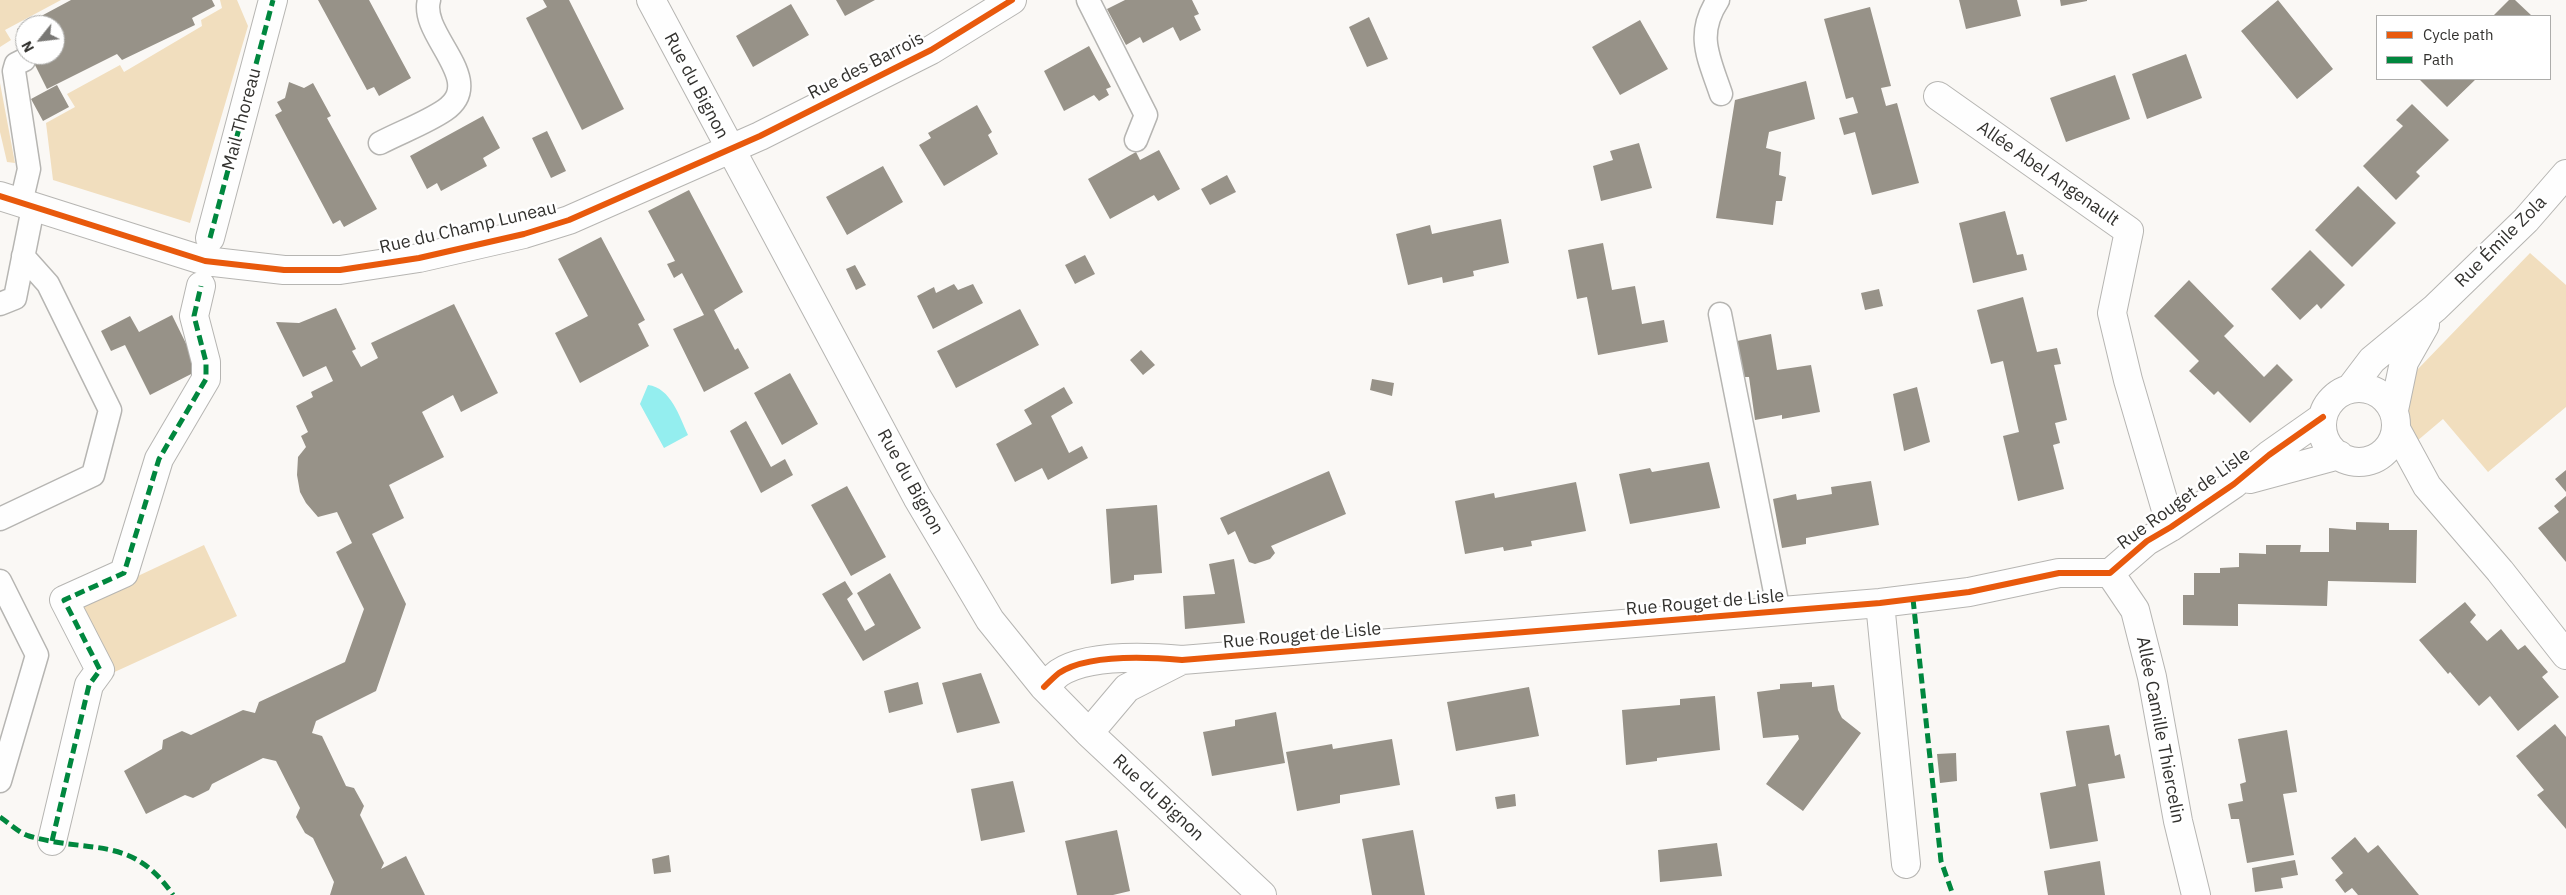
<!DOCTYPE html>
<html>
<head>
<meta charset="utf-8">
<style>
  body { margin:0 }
  #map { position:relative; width:2566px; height:895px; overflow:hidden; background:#faf8f5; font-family:"IBM Plex Sans",sans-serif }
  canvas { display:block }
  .legend { position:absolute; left:2376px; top:15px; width:175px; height:65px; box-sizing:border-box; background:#fff; border:1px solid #adadab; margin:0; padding:6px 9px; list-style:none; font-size:15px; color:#32312e }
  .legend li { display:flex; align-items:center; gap:10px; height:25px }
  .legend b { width:25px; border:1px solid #adadab }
  .north { position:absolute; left:15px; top:15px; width:50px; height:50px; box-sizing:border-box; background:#fff; border:1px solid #adadab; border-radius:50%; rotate:241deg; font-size:14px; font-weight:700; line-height:20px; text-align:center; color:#32312e }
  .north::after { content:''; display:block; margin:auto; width:18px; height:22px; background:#787774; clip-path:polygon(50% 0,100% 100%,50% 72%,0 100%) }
</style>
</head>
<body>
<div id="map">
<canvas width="2566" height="895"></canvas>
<ul class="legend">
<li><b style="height:6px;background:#e8590c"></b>Cycle path</li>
<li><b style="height:6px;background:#00873e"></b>Path</li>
</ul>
<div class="north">N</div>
</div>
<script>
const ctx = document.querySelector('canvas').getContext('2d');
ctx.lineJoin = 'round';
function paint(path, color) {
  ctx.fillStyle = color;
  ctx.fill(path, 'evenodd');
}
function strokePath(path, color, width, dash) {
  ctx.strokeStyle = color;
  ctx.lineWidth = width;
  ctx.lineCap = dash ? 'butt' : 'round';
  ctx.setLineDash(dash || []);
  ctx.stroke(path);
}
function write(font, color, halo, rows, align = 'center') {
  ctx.font = font + ' "IBM Plex Sans",sans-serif';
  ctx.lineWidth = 5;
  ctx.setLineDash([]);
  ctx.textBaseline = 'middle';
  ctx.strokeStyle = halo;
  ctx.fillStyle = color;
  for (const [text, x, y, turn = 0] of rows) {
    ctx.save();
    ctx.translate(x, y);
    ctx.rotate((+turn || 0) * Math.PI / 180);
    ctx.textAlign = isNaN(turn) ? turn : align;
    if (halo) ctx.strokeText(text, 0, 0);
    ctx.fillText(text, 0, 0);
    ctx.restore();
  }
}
const green = new Path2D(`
  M0 0H61L5 30 11 40 0 47Z
  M220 0H237L248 26 190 223 53 180 46 123 75 107 67 94 120 65 124 72 202 26 201 20 222 8Z
  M0 83 15 163 7 162 0 132Z
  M2530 253 2566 285V407L2488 472 2443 419 2417 441 2409 423 2407 399 2417 370Z
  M204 545 237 616 108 675 76 605Z`);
const water = new Path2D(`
  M648 385C671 388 679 416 688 435L664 448 640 404Z`);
const building = new Path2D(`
  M71 0H212L215 6 192 18 195 25 122 60 117 54 47 89 30 55H55V25H25V45L17 29Z
  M318 0H369L411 78 379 96 374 87 367 90Z
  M543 0H569L624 109 582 130 526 18 547 7Z
  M836 0H875L845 16Z
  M1125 0H1192L1199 14 1194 16 1201 30 1180 41 1173 27 1143 43 1140 37 1126 45 1107 9Z
  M1959 0H2017L2021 16 1966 29Z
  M2060 0H2087V1L2061 6Z
  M2278 0 2333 69 2297 99 2241 31Z
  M2509 0H2515L2532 16H2493Z
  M791 4 809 35 753 67 736 36Z
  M1870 7 1891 86 1881 88 1886 106 1897 103 1919 183 1872 195 1855 132 1844 135 1839 118 1858 113 1853 97 1846 99 1824 19Z
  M1369 17 1388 59 1367 67 1349 27Z
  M1640 20 1668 69 1620 95 1592 47Z
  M1089 46 1111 87 1106 89 1109 95 1099 101 1094 95 1064 111 1044 71Z
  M2186 54 2202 98 2147 119 2132 74Z
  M2115 75 2130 119 2066 142 2050 98Z
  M2419 79H2476L2447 107Z
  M1806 81 1815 119 1769 132 1766 148 1781 152 1779 175 1786 177 1782 201H1776L1773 225 1716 218 1735 100Z
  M289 82 304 88 313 83 331 116 327 118 377 209 344 227 340 220 333 224 275 115 282 111 277 102 285 98Z
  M57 85 69 107 43 121 31 99Z
  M2412 104 2449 140 2416 172 2420 176 2396 200 2363 166 2403 126 2396 120Z
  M977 105 992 132 988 135 998 154 944 186 919 145 931 138 928 133Z
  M483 116 500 148 483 158 487 166 441 191 437 183 427 189 410 156Z
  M547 131 566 171 551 178 532 138Z
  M1639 143 1652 188 1601 201 1593 166 1613 160 1610 151Z
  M1159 150 1180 189 1158 201 1154 195 1110 219 1088 179 1136 152 1140 160Z
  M883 166 903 202 847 235 826 197Z
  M1227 175 1236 192 1210 205 1201 189Z
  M2358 186 2396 223 2352 267 2315 230Z
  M689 190 743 292 714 310 735 350 738 348 749 368 704 392 673 329 704 315 682 273 674 278 667 264 675 261 648 211Z
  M2005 211 2017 255 2023 254 2027 270 1973 283 1959 223Z
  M1501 219 1509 263 1473 271 1474 276 1443 283 1442 277 1408 285 1396 234 1430 225 1432 234Z
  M601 237 645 320 638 324 649 346 580 383 555 333 588 316 558 259Z
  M1603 243 1612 290 1635 286 1642 324 1664 320 1668 342 1598 355 1587 297 1577 299 1568 250Z
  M2310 250 2345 285 2321 309 2317 304 2300 320 2271 289Z
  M1085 255 1095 274 1075 284 1065 265Z
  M855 265 866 285 856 290 846 269Z
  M2189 280 2234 326 2224 336 2264 377 2277 364 2293 380 2250 423 2218 391 2214 395 2189 371 2199 361 2154 316Z
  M954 284 958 290 973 284 983 303 933 329 917 296 934 287 936 293Z
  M1879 289 1883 306 1865 310 1861 293Z
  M2023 297 2037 352 2057 348 2061 364 2054 365 2067 420 2055 423 2060 443 2053 445 2064 489 2018 501 2003 436 2019 432 2003 361 1991 364 1977 310Z
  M454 304 498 393 461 412 453 395 422 412 444 457 389 485 404 518 372 534 406 604 376 691 316 721 312 733 322 736 346 786 354 788 364 806 360 815 384 863 381 869 406 856 425 895H330L334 882 313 838 305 833 296 817 300 808 276 761 263 758 212 784 209 790 193 798 185 795 146 814 124 771 162 749 163 740 182 731 191 735 243 710 255 713 259 702 345 662 364 609 336 552 352 543 337 512 318 517 306 503 300 492 297 475 298 457 306 447 301 436 308 432 296 406 313 397 311 392 333 381 326 366 303 377 276 322 299 323 336 308 356 349 352 351 361 367 378 358 371 343Z
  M1020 309 1039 345 956 388 937 351Z
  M172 315 199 370 150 395 125 345 111 351 101 331 130 316 139 332Z
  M1771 334 1777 370 1811 365 1820 412 1782 419V415L1755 420 1749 377H1743L1737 341Z
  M1141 350 1155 365 1143 375 1130 360Z
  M790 373 818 424 782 445 754 393Z
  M1372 379 1394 383 1392 396 1370 390Z
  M1064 387 1073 403 1051 416 1069 453 1082 446 1088 458 1048 480 1042 468 1015 482 996 444 1032 424 1024 410Z
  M1917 387 1930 442 1904 451 1893 394Z
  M746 421 771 467 785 459 793 475 761 493 730 431Z
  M1709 462 1720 508 1630 524 1619 474 1650 468 1652 472Z
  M2566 470V492L2555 479Z
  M1329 471 1346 514 1271 546 1275 553 1270 559 1255 564 1249 562 1235 531 1228 535 1220 518Z
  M1871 481 1879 525 1806 538V544L1782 548 1773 499 1796 494 1797 500 1832 494 1831 487Z
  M1576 482 1586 531 1531 541 1532 546 1504 551 1503 547 1465 554 1455 501 1494 493 1495 498Z
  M847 486 886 557 851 576 811 505Z
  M2566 496V562L2538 528 2559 512 2554 506Z
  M1157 505 1162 573 1134 575V580L1111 584 1106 509Z
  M2356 522 2389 523V530H2417L2416 583 2328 581 2327 606 2238 604V626L2183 625V595H2194V573H2220V568L2239 567V553L2266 554V545H2301L2300 552H2329V528L2356 530Z
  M1234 559 1245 623 1185 629 1183 596 1215 594 1209 564Z
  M890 573 921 628 863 661 822 594 845 581 853 594 847 599 865 631 875 625 857 593Z
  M2465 602 2476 615 2470 622 2487 641 2501 629 2518 650 2525 645 2548 672 2542 677 2559 697 2518 731 2490 696 2479 706 2450 672 2448 674 2419 640Z
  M981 673 1000 723 957 733 942 683Z
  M918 682 923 704 889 713 884 691Z
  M1812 682V687L1834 685 1838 710 1842 718 1861 733 1803 811 1766 784 1799 739 1798 735 1763 738 1757 692 1780 689V684Z
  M1529 687 1539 736 1456 751 1447 702Z
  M1715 696 1720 750 1657 758V761L1626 765 1622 710 1680 705V699Z
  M1276 712 1285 763 1212 776 1203 732 1235 726V720Z
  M2555 724 2566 737V829L2537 795 2544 790 2516 756Z
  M2109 725 2115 756 2120 754 2125 778 2088 784 2098 841 2050 849 2040 793 2076 786 2066 731Z
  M2287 730 2297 792 2283 794 2294 855 2247 863 2239 819H2231L2228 804 2243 801 2240 784 2246 782 2238 739Z
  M1392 739 1400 785 1340 795V803L1297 811 1286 752 1332 744 1333 749Z
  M1956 753 1957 781 1940 783 1937 754Z
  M1013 781 1025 832 981 841 971 789Z
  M1515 794 1516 806 1497 809 1495 797Z
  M1117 830 1130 891 1113 895H1077L1065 841Z
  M1413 830 1425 895H1372L1362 839Z
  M2355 837 2368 853 2378 845 2419 895H2358L2352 888 2345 893 2335 880 2343 873 2331 858Z
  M1717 843 1722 876 1660 882 1658 850Z
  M669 855 671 872 654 874 652 859Z
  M2295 860 2298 875 2281 878 2283 888 2255 892 2252 868Z
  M2100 861 2105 895H2048L2044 871Z`);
const lane = new Path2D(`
  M1088 0 1146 115 1136 140
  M1718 0C1695 35 1709 58 1721 94
  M380 143C401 132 426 123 445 110 488 80 419 35 429 0
  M21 203 29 169 14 71 16 64 24 60
  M0 304 15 298 33 208
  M1720 314 1779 612
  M0 519 93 475 110 410 48 284 23 256
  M0 581 37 655 0 781`);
const street = new Path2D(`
  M651 0 917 497 990 620 1044 687 1089 733 1262 895
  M1938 96 2129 231 2112 313 2128 380 2171 527
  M0 196 205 261 284 270H340L419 258 524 234 569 220 760 136 931 50 1012 0
  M210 238 273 0
  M2322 425a37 37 0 1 1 74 0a37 37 0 1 1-74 0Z
  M2350 389 2372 360 2435 308 2526 220 2566 174
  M2394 410 2404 362 2425 325
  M2396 429 2427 486 2500 571 2566 655
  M2250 479 2339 455
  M2110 573 2135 610 2152 677 2178 821 2196 895
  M1880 603 1906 864
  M1044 687C1049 682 1054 677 1059 673 1088 654 1148 657 1182 660L1880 603 1969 592 2059 573H2110L2147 541 2171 527 2234 484 2269 455 2323 417
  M1089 733 1127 688 1182 660
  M52 841 89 685 100 670 64 600 124 573 159 459 206 379V362L194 316 201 286`);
const quiet = new Path2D(`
  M210 238 273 0
  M1913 599 1941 861 1953 895
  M0 817C9 823 19 833 29 836 89 854 132 834 173 895
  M52 841 89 685 100 670 64 600 124 573 159 459 206 379V362L194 316 201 286`);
const cycleway = new Path2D(`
  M0 196 205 261 284 270H340L419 258 524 234 569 220 760 136 931 50 1012 0
  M1044 687C1049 682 1054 677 1059 673 1088 654 1148 657 1182 660L1880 603 1969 592 2059 573H2110L2147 541 2171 527 2234 484 2269 455 2323 417`);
const streetNames = [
  ["Rue des Barrois",866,66,-27],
  ["Rue du Bignon",696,86,62],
  ["Mail Thoreau",242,119,-75],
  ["Allée Abel Angenault",2048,174,35],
  ["Rue du Champ Luneau",468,228,-13],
  ["Rue Émile Zola",2501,242,-45],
  ["Rue du Bignon",910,482,61],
  ["Rue Rouget de Lisle",2184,499,-36],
  ["Rue Rouget de Lisle",1705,603,-5],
  ["Rue Rouget de Lisle",1302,636,-5],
  ["Allée Camille Thiercelin",2160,730,79],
  ["Rue du Bignon",1158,798,43]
];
paint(green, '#f1debe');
paint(water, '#94eeef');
paint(building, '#979288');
strokePath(lane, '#b6b5b2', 25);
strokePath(street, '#b6b5b2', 30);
strokePath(lane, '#fefefe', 22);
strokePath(street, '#fefefe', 28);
strokePath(quiet, '#00873e', 5, [10, 5]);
strokePath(cycleway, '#e8590c', 6);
write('18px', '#32312e', '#fff', streetNames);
</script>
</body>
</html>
